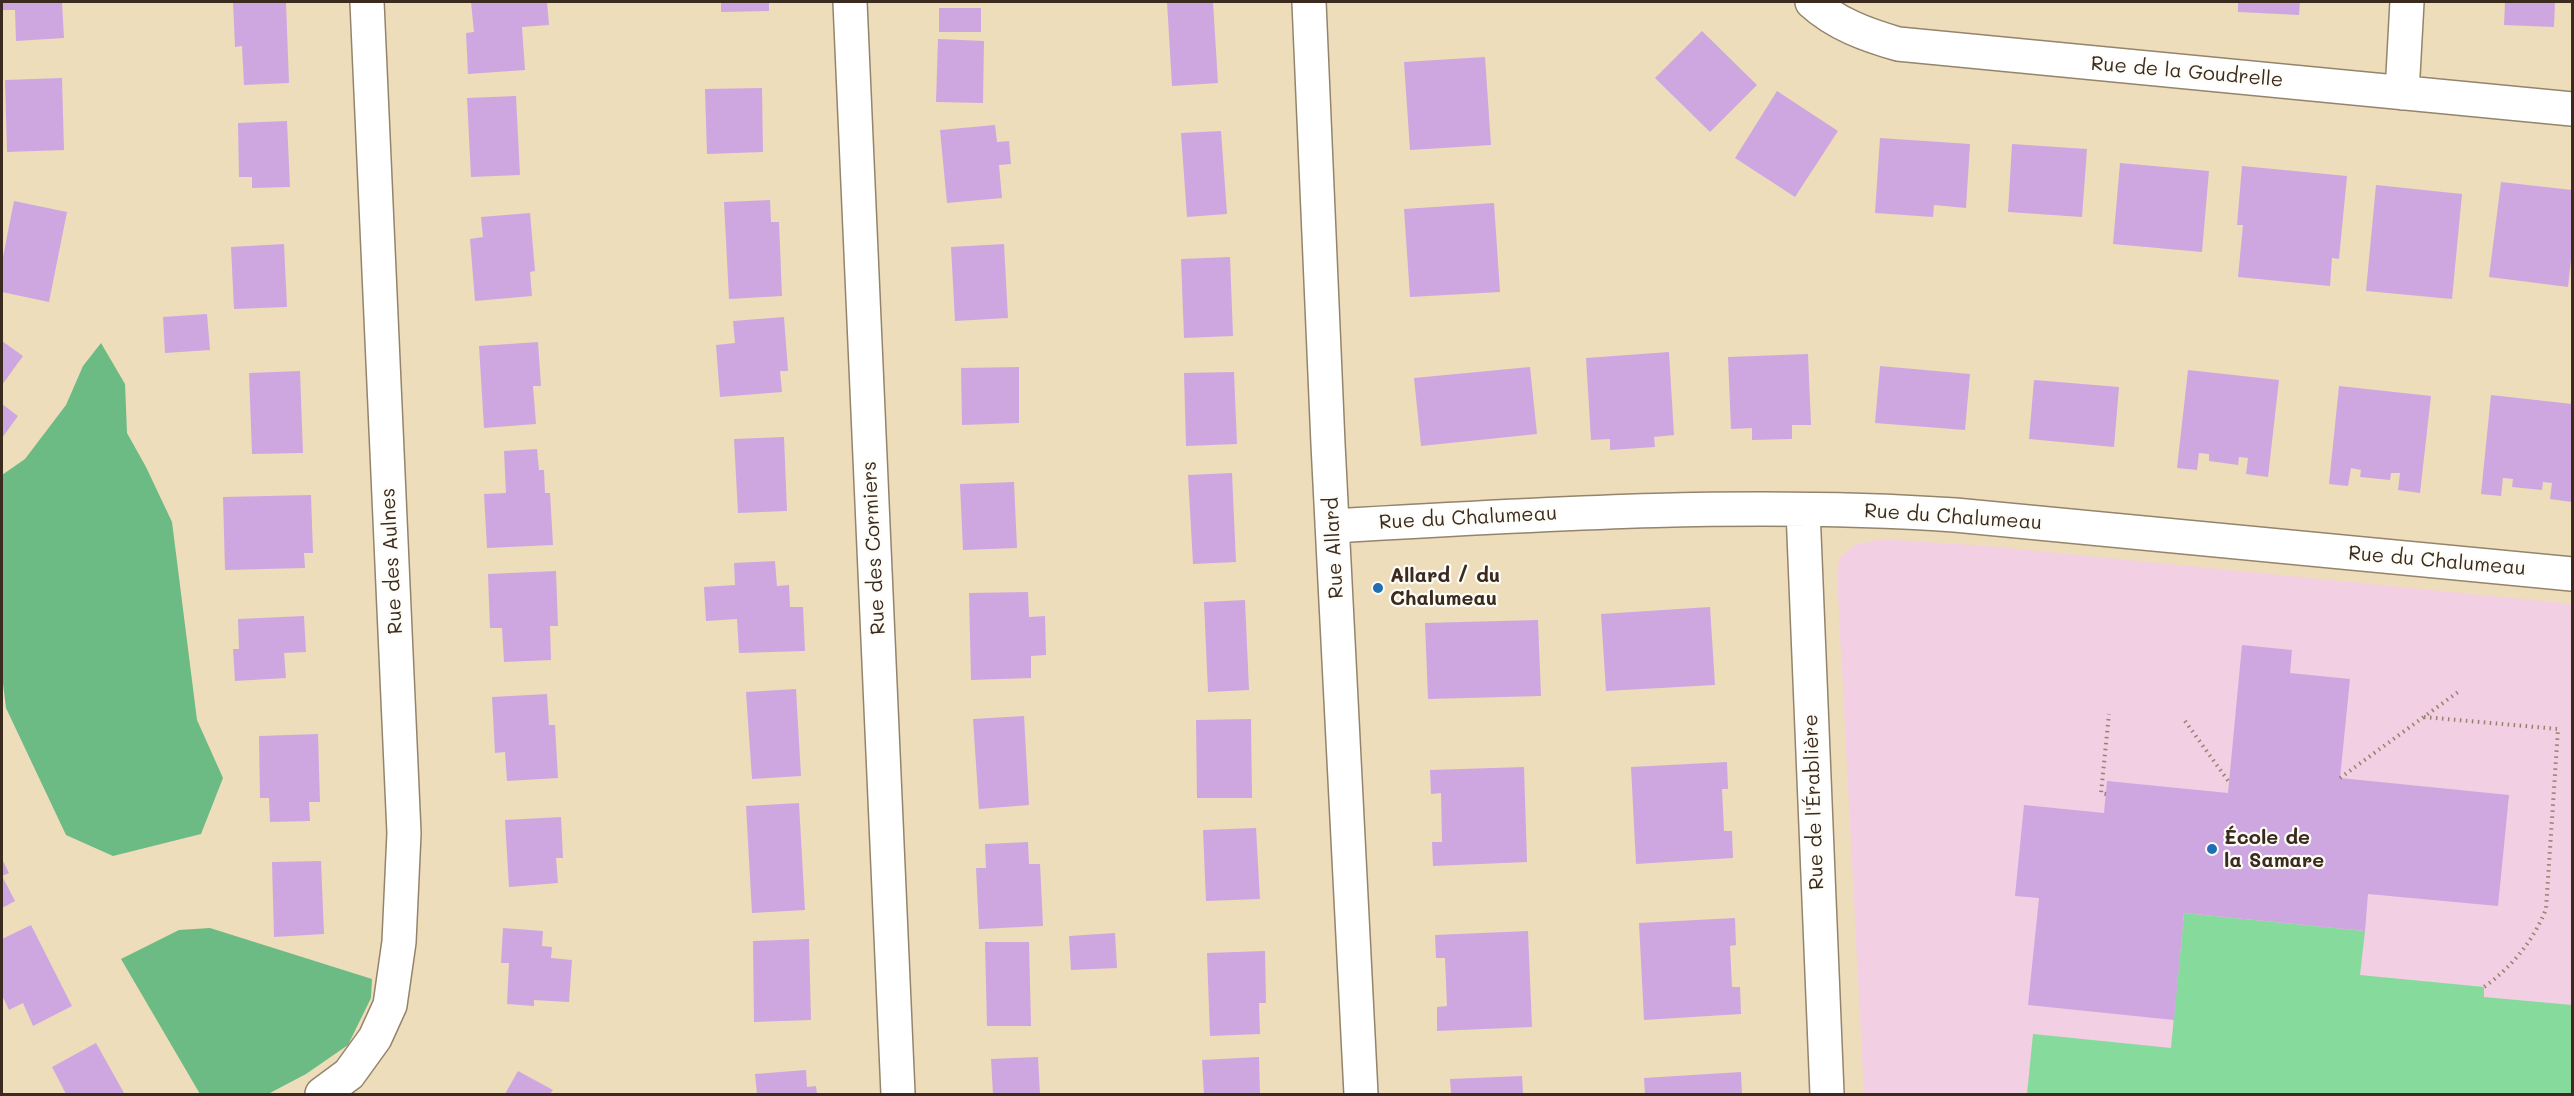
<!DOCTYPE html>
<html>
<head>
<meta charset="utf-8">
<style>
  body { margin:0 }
  #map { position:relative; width:2574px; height:1096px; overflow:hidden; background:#edddbb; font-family:Mali,sans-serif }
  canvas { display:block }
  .frame { position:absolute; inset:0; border:3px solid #3b2a1e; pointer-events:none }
</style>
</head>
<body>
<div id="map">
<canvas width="2574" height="1096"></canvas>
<div class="frame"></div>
</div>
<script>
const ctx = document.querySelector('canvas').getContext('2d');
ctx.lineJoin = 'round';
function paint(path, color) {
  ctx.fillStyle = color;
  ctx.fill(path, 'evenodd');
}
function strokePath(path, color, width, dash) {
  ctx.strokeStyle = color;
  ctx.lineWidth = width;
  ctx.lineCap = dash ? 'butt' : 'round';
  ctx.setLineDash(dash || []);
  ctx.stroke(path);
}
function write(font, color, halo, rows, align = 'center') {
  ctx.font = font + ' Mali,sans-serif';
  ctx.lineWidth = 4.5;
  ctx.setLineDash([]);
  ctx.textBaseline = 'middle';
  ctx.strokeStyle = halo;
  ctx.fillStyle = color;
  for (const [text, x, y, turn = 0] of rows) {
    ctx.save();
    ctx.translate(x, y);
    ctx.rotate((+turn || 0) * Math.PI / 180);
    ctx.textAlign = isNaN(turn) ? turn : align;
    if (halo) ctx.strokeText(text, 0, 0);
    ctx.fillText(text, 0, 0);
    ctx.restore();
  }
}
const built = new Path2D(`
  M1880 539 1987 546 2572 604V1094H1864L1837 574 1839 559 1854 545Z`);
const green = new Path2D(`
  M2184 913 2365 931 2360 975 2484 987V997L2572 1005V1094H2027L2033 1034 2171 1048Z`);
const forest = new Path2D(`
  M101 343 125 384 127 433 146 467 172 522 197 720 223 778 201 834 113 856 66 835 6 708 2 675V475L25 459 66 405 83 366Z
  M210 928 372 979 371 998 348 1045 306 1074 268 1094H200L121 959 179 930Z`);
const building = new Path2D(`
  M2 2H62L64 38 16 41 15 10H2Z
  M233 2H286L289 83 244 85 242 46 235 47Z
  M471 2H547L549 25 522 27 525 70 468 74 466 33 474 32Z
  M721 2H769V11L721 12Z
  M1167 2H1213L1218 83 1172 86Z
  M2238 2H2300L2299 15 2238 12Z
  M2505 2H2555L2554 27 2504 25Z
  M939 8H981V32H939Z
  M1702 31 1757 85 1710 132 1655 78Z
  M938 39 984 41 983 103 936 102Z
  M1485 57 1491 145 1410 150 1404 62Z
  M62 78 64 150 7 152 5 80Z
  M762 88 763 152 707 154 705 89Z
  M1777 91 1838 131 1795 197 1735 158Z
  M516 96 520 175 471 177 467 98Z
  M287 121 290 187 252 188V177H239L238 123Z
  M995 125 997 142 1009 141 1011 164 999 165 1002 198 947 203 940 130Z
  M1221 131 1227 214 1187 217 1181 133Z
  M1880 138 1970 144 1966 208 1934 205 1933 217 1875 213Z
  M2012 144 2087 149 2082 217 2008 212Z
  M2120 163 2209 171 2202 252 2113 244Z
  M2242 166 2347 176 2339 259 2332 258 2330 286 2238 277 2243 225H2237Z
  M2501 182 2572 190V251L2568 287 2489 277Z
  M2376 185 2462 194 2452 299 2366 291Z
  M770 200 771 222H779L782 296 729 299 724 202Z
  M14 201 67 212 49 302 2 292V262Z
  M1494 203 1500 292 1410 297 1404 209Z
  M530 213 535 271 530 272 532 296 475 301 470 239 483 237 481 217Z
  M284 244 287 307 234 309 231 247Z
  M1004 244 1008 318 955 321 951 247Z
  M1230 257 1233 336 1184 338 1181 259Z
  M207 314 210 350 165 353 163 317Z
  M784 317 788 371H780L782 392 720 397 716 345 735 343 733 321Z
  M2 341 23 356 2 385Z
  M538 342 541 386H533L536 424 484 428 479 346Z
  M1669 352 1674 435 1654 437 1655 447 1610 450V439L1591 440 1586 358Z
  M1808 354 1811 425H1792V439L1752 440V428L1731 429 1728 357Z
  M1880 366 1970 374 1965 430 1875 423Z
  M1019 367V423L962 425 961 368Z
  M1530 367 1537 434 1421 446 1414 378Z
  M2188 370 2279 380 2268 477 2246 474 2248 458 2239 457 2238 465 2209 461V454L2199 453 2197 470 2177 468Z
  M300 371 303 453 252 454 249 373Z
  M1234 372 1237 444 1186 446 1184 373Z
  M2034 380 2119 387 2114 447 2029 439Z
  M2339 386 2431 396 2420 493 2398 490 2400 473H2391L2390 480 2360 477 2361 470 2351 468 2348 486 2329 484Z
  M2491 395 2572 404V502L2550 499 2552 483 2543 482 2542 490 2512 487 2513 479 2503 478 2501 496 2481 494Z
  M2 404 18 416 2 438Z
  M784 437 787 511 738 513 734 439Z
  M537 449 539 470H544L545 493H550L553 545 487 548 484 494 506 493 504 451Z
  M1232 473 1236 562 1193 564 1188 475Z
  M1014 482 1017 548 963 550 960 484Z
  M311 495 313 553H304L305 568 225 570 223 497Z
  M775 561 777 586 789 585 790 607H803L805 651 739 653 737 619 706 621 704 587 735 585 734 563Z
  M556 571 558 626H550L551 660 504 662 502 628H490L488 574Z
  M1028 592 1029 617 1045 616 1046 655 1031 656V678L971 680 969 593Z
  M1245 600 1249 690 1208 692 1204 602Z
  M1710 607 1715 685 1606 691 1601 614Z
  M304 616 306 652 284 653 286 678 235 681 233 649H239L238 619Z
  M1538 620 1541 696 1428 699 1425 623Z
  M2242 645 2292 650 2290 673 2350 679 2340 778 2509 795 2498 906 2368 894 2365 931 2184 913 2174 1020 2028 1005 2039 898 2015 896 2024 805 2104 813 2107 781 2228 793Z
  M796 689 801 776 752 779 746 692Z
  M547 694 549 725H555L558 778 507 781 505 752 495 753 492 697Z
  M1024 716 1029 805 979 809 973 719Z
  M1251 719 1252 798H1197L1196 720Z
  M318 734 320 802H309L310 821 270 822 269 798H260L259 736Z
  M1727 762 1728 789H1722L1724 831H1732L1733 858 1636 864 1631 767Z
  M1524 767 1527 862 1433 866 1432 842H1442L1441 793 1431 794 1430 770Z
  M799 803 805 910 752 913 746 806Z
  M561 817 563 858H556L558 883 509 887 505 820Z
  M1256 828 1260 899 1206 901 1203 830Z
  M1028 842 1029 864H1040L1043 926 979 929 976 868H986L985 844Z
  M2 859 9 873 2 876 15 901 2 908Z
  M321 861 324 934 274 937 272 862Z
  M1735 918 1736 945 1730 946 1732 987H1740L1741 1014 1644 1020 1639 923Z
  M31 925 72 1006 33 1026 23 1003 9 1010 2 995V939Z
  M503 928 543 931 542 946 552 947 551 958 572 960 569 1002 534 1000V1006L507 1004 509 963H501Z
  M1528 931 1532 1027 1437 1031V1007L1447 1006 1445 958H1436L1435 935Z
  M1115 933 1117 968 1071 970 1069 936Z
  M809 939 811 1020 754 1022 753 941Z
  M985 942H1029L1031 1026H987Z
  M1265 951 1266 1003H1259L1260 1034 1210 1036 1207 953Z
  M96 1043 124 1093 66 1094 52 1067Z
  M1038 1057 1040 1094H993L991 1059Z
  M1259 1057 1260 1093 1204 1094 1202 1060Z
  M806 1070 807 1087 816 1086 817 1094H757L755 1074Z
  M518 1071 553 1090 550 1094H505Z
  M1741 1072 1742 1094H1645L1644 1078Z
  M1522 1076 1523 1094H1451L1450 1079Z`);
const path = new Path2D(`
  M2424 717 2558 729 2546 909C2534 940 2511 968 2484 987
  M2185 721 2229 782
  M2340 778 2458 692
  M2106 794 2101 793 2109 714`);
const minor = new Path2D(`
  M850 2 898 1094
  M1309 2 1328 444 1361 1094
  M1812 2C1836 24 1867 35 1898 44L2572 109
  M2402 93 2407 2
  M1803 510 1827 1094
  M1332 526C1540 514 1748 501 1955 515L2572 574
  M322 1094 349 1074 375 1038 390 1005 399 942 404 833 367 2`);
const markers = [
  [1378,588,6,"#1f6fb2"],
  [2212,849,6,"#1f6fb2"]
];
const streetNames = [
  ["Rue de la Goudrelle",2187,72,5],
  ["Rue du Chalumeau",1953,517,4],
  ["Rue du Chalumeau",1468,518,-3],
  ["Rue des Cormiers",874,548,-93],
  ["Rue Allard",1334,548,-93],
  ["Rue des Aulnes",392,561,-93],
  ["Rue du Chalumeau",2437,561,5],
  ["Rue de l'Érablière",1814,802,-92]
];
const poiNames = [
  ["Allard / du",1390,576],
  ["Chalumeau",1390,599],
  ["École de",2224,838],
  ["la Samare",2224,861]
];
paint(built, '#f2cfe2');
paint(green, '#86da9c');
paint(forest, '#6cba84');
paint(building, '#cea7e1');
strokePath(minor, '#94846c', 36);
strokePath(path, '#94846c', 4, [1.5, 4.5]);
strokePath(minor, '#fff', 33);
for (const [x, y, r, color] of markers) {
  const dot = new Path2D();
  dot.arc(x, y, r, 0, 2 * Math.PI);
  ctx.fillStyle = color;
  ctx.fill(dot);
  strokePath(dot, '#fdfcf7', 2);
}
write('20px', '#3b2a1e', '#fdfcf7', streetNames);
write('bold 20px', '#3b2a1e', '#fdfcf7', poiNames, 'left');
</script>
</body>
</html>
